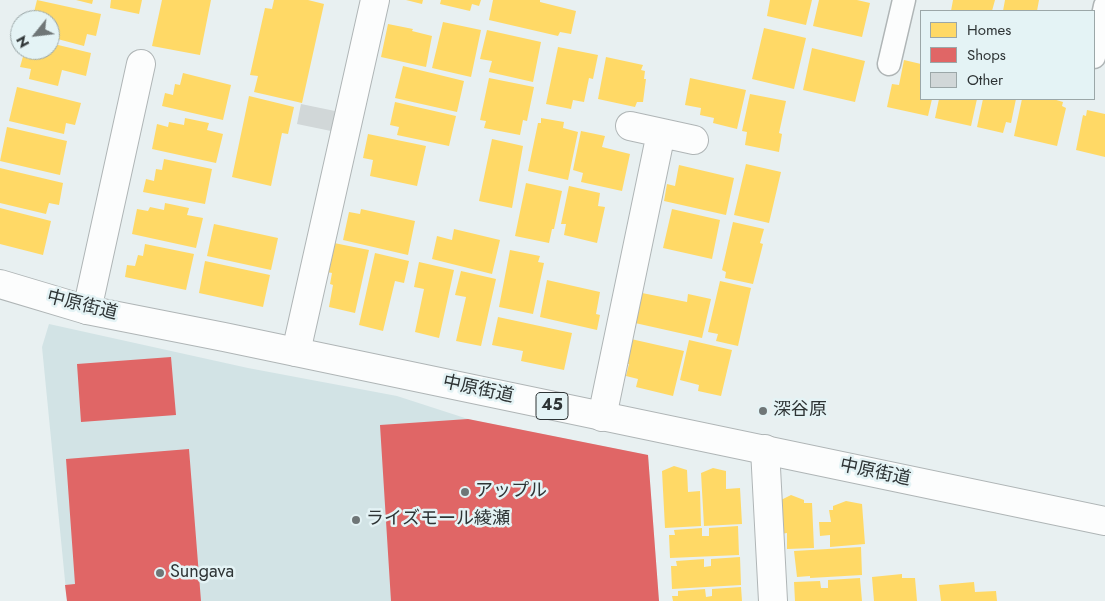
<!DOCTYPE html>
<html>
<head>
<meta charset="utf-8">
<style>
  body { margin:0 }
  #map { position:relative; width:1105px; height:601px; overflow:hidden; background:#e8f0f1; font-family:Jost,sans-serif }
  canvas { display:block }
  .legend { position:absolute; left:920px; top:10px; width:175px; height:90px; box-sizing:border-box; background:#e4f3f5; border:1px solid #9ba7a8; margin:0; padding:6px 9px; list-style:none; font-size:15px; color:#2e3435 }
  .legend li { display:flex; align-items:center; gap:10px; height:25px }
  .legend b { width:25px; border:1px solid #9ba7a8 }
  .north { position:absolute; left:10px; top:10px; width:50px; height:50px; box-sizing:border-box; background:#e4f3f5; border:1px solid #9ba7a8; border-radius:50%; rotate:241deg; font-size:14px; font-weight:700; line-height:20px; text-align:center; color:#2e3435 }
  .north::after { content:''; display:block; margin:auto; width:18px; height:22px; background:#6f7677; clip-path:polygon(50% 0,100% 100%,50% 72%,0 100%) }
</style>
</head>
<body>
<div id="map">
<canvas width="1105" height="601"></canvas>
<ul class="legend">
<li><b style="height:14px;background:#ffd966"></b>Homes</li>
<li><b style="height:14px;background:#e06666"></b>Shops</li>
<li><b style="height:14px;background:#d1d7d8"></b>Other</li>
</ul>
<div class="north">N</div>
</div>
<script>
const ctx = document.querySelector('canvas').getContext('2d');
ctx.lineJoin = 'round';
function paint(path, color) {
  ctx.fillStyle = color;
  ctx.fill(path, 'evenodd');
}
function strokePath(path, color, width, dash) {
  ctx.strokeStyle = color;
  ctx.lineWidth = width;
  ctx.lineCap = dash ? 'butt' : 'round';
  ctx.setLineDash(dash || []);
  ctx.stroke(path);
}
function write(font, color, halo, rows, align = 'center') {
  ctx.font = font + ' Jost,"Noto Sans JP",sans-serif';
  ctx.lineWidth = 5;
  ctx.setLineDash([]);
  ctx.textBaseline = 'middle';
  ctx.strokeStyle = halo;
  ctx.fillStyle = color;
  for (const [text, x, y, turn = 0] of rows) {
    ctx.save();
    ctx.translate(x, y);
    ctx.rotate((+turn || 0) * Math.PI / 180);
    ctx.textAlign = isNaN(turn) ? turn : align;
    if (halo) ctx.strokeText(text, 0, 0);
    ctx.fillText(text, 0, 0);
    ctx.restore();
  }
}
const built = new Path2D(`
  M49 324 248 368 397 396 468 419 648 455 659 601H67L42 347Z`);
const homes = new Path2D(`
  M37 0 101 14 96 36 87 34 84 46 50 37V20H32Z
  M76 0H93L92 4Z
  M111 0H142L139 14 110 8Z
  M162 0H211L200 55 152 46Z
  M274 0H308L324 4 302 103 254 92 258 76 250 75 265 8 272 9Z
  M406 0H423L422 4Z
  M441 0H481L479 6 472 4 470 11 440 4Z
  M493 0H540V2L576 11 571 34 560 32 558 36 489 20Z
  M770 0H812L806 25 767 16Z
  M819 0H857L870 3 862 37 813 26Z
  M953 0H995L992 11H951Z
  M1005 0H1039L1037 11H1003Z
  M443 22 481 30 471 77 432 68Z
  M388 24 413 29 412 31 432 36 426 67 381 57Z
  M764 28 806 38 794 89 752 79Z
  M487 30 541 42 533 82 489 72 492 61 480 59Z
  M50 43 91 53 86 76 62 70 58 86 29 79 31 69 20 67 24 53 29 54 30 50H50Z
  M558 47 598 55 593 79 589 78 584 102 573 100 571 109 546 104Z
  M812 48 865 61 855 102 803 90Z
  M606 57 643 65 641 70 645 71 644 79H646L643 102H637L635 107 598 99Z
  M904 60 921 64V99H932L928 116 887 107 892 84 899 85Z
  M403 66 464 81 457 112 395 98Z
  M183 73 231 85 223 120 162 106 165 93 173 95 175 84 180 85Z
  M489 78 534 87 527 121 523 120 520 135 484 128 486 121 480 120Z
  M690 78 746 90 737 129 713 123 714 118 700 115 701 108 685 105Z
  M17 87 81 103 75 125 66 123 64 134 9 121Z
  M750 94 786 101 779 133 782 134 779 152 745 145 747 132 742 131Z
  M249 96 294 107 288 134 282 133 271 186 232 177Z
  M939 99H977L971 126 935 118Z
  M983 99H1016L1011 123 1006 122 1003 133 977 127Z
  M1022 99H1053L1063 102 1062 106 1066 108 1057 146 1014 136Z
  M395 102 456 116 449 146 397 135 399 127 390 125Z
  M1087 110 1105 114V157L1076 150 1083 115 1086 116Z
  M185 118 209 123 207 130 223 134 216 163 152 149 157 124 168 127 169 122 184 125Z
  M541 118 564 122 563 128 578 132 568 180 528 171 538 123H541Z
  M7 127 67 141 60 175 0 161Z
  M581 131 605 136 602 147 630 154 622 191 581 182 583 173 573 170Z
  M368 134 426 146 417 186 370 176 373 160 363 158Z
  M492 139 523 146 512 208 479 201Z
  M164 159 212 169 205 204 143 192 146 179 154 181 156 169 162 170Z
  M746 164 781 172 769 223 734 215Z
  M679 165 734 178 726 215 664 201 667 184 675 186Z
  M0 168 63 183 59 205 49 203 46 214 0 203Z
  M526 183 562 191 554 229H552L549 243 515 236Z
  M569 186 600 193 598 206 605 207 597 243 564 235 566 224H561Z
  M165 203 189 208 187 215 203 218 196 248 132 234 137 209 148 211 150 207 164 210Z
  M0 208 51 221 43 255 0 244Z
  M361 209 415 221 408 255 343 240 349 212 360 214Z
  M672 209 720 220 712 259 663 248Z
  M733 222 764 229 760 243 763 244 753 284 725 278 726 272 722 270Z
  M214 224 278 238 271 270 207 256Z
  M454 229 500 240 492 274 432 259 437 236 452 240Z
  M334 243 369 250 355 313 329 307 333 285 330 284 332 273 327 272Z
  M145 244 194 254 186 290 125 277 127 265 135 266 138 255 143 256Z
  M510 250 540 256 538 262 544 263 533 314 499 307Z
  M375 253 409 261 404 283 395 281 383 331 359 325Z
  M205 261 270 275 263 307 199 293Z
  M419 262 454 270 439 338 415 332 424 289 414 287Z
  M461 271 496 279 481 346 456 341 466 297 455 295Z
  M547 280 600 292 596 314 600 315 597 330 540 317Z
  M720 281 751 288 738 346 716 341 718 334 708 332Z
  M642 293 687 302 688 294 711 299 702 338 635 323Z
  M498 317 572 333 564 370 521 361 523 351 492 345Z
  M631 339 684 351 673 396 636 387 638 379 626 376 629 364H625Z
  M689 340 732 350 721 396 698 391 699 385 680 380Z
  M674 466 687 470 688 492 700 491 701 526 665 528 662 471Z
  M713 468 726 471V489L740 488 742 524 704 526 701 473Z
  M791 495 804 500V503H812L814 548 787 549V533L780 534 779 501Z
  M846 501 862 504 865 544 830 547V535L820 536 819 522H831L829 510H833V506Z
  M738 526 739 555 670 558 669 535H675L674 530 702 528V536H709V528Z
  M861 547 862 575 810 578V576L797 577 794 551Z
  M740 557 741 585 672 589 671 566H677L676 561 704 559V567L711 566V559Z
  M902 574V578H915L917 601H874L872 577Z
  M860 578 862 601H795L794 582 820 581 821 588H828V580Z
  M974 582 975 592 996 591 997 601H941L939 585Z
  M741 587 742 601H673L672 596H678V591L705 589 706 597 712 596V589Z`);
const shops = new Path2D(`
  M171 357 176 415 81 422 77 364Z
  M468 419 648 455 659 601H391L380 425Z
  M189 449 201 601H67L65 585 75 584 66 459Z`);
const building = new Path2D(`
  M301 104 335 111 331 131 297 124Z`);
const service = new Path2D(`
  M1094 57 1105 6
  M889 64 904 0`);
const minor = new Path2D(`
  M630 126 694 140
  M87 310 141 64
  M296 352 375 0
  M602 417 661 133
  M765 449 773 601`);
const primary = new Path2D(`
  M0 284 87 310 224 337 1105 521`);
const markers = [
  [763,411,5,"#6f7677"],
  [465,492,5,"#6f7677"],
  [356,520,5,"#6f7677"],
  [160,573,5,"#6f7677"]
];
const shields = [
  [552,406,32]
];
const shieldNames = [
  ["45",552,406]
];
const streetNames = [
  ["中原街道",82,306,14],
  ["中原街道",478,390,12],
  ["中原街道",875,473,12]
];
const poiNames = [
  ["深谷原",773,411],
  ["アップル",475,492],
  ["ライズモール綾瀬",366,520],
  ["Sungava",170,573]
];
paint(built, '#d2e3e5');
paint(homes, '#ffd966');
paint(shops, '#e06666');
paint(building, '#d1d7d8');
strokePath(service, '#afb5b6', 25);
strokePath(minor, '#afb5b6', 30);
strokePath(primary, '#afb5b6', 30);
strokePath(service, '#fcfdfd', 22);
strokePath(minor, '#fcfdfd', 28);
strokePath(primary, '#fcfdfd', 28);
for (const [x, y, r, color] of markers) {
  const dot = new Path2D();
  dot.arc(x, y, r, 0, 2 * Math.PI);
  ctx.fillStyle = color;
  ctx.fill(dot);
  strokePath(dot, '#e4f3f5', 2);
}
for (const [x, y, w] of shields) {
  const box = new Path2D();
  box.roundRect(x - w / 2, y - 13.5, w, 27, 4);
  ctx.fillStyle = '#e4f3f5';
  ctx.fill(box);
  strokePath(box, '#2e3435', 1);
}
write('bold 16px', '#2e3435', null, shieldNames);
write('18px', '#2e3435', '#e4f3f5', streetNames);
write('18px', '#2e3435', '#e4f3f5', poiNames, 'left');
</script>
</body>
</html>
